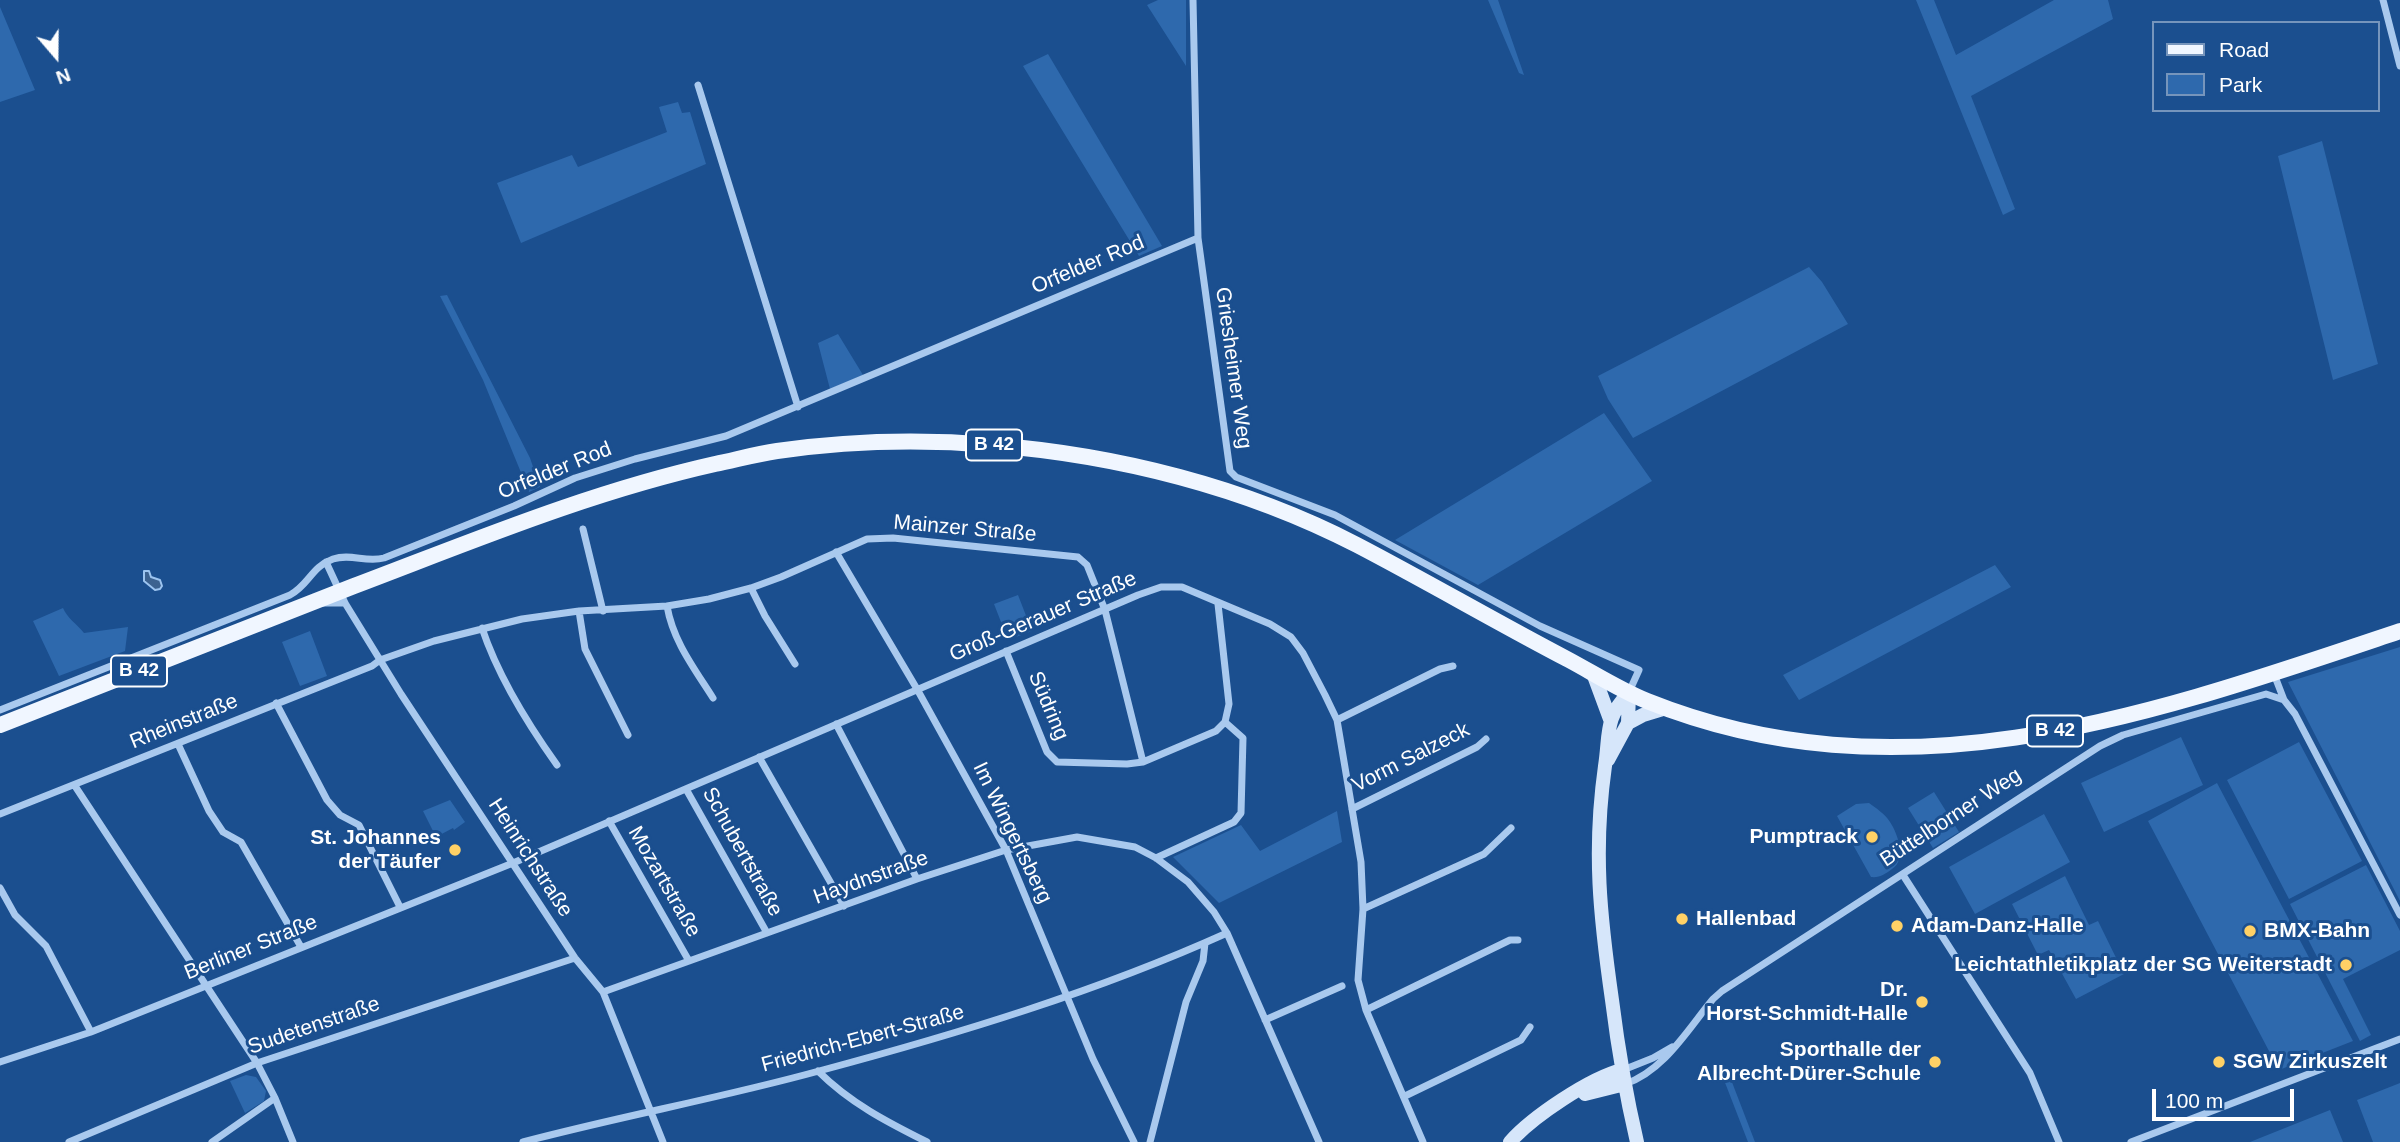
<!DOCTYPE html>
<html>
<head>
<meta charset="utf-8">
<style>
  body { margin:0 }
  #map { position:relative; width:2400px; height:1142px; overflow:hidden; background:#1b4f8f; font-family:Arial,sans-serif }
  canvas { display:block }
  .legend { position:absolute; left:2152px; top:21px; width:228px; height:91px; box-sizing:border-box; background:#1b4f8f; border:2px solid #7695bc; margin:0; padding:9px 12px; list-style:none; font-size:21px; color:#fff }
  .legend li { display:flex; align-items:center; gap:14px; height:35px }
  .legend b { width:35px; border:2px solid #7695bc }
  .north { position:absolute; left:21px; top:21px; width:70px; height:70px; -webkit-text-stroke:5px #1b4f8f; paint-order:stroke; rotate:160deg; font-size:19px; font-weight:700; line-height:28px; text-align:center; color:#fff }
  .north::after { content:''; display:block; margin:auto; width:24px; height:32px; background:#fff; clip-path:polygon(50% 0,100% 100%,50% 72%,0 100%) }
  .scale { position:absolute; left:2152px; top:1089px; width:142px; height:32px; box-sizing:border-box; border:4px solid #fff; border-top:0; padding-left:9px; font-size:21px; line-height:24px; white-space:nowrap; color:#fff; -webkit-text-stroke:5px #1b4f8f; paint-order:stroke }
</style>
</head>
<body>
<div id="map">
<canvas width="2400" height="1142"></canvas>
<ul class="legend">
<li><b style="height:9px;background:#f0f6ff"></b>Road</li>
<li><b style="height:19px;background:#2e69ad"></b>Park</li>
</ul>
<div class="north">N</div>
<div class="scale">100 m</div>
</div>
<script>
const ctx = document.querySelector('canvas').getContext('2d');
ctx.lineJoin = 'round';
function paint(path, color) {
  ctx.fillStyle = color;
  ctx.fill(path, 'evenodd');
}
function strokePath(path, color, width, dash) {
  ctx.strokeStyle = color;
  ctx.lineWidth = width;
  ctx.lineCap = dash ? 'butt' : 'round';
  ctx.setLineDash(dash || []);
  ctx.stroke(path);
}
function write(font, color, halo, rows, align = 'center') {
  ctx.font = font + ' Arial,sans-serif';
  ctx.lineWidth = 6;
  ctx.setLineDash([]);
  ctx.textBaseline = 'middle';
  ctx.strokeStyle = halo;
  ctx.fillStyle = color;
  for (const [text, x, y, turn = 0] of rows) {
    ctx.save();
    ctx.translate(x, y);
    ctx.rotate((+turn || 0) * Math.PI / 180);
    ctx.textAlign = isNaN(turn) ? turn : align;
    if (halo) ctx.strokeText(text, 0, 0);
    ctx.fillText(text, 0, 0);
    ctx.restore();
  }
}
const green = new Path2D(`
  M1158 0H1186V66L1147 5Z
  M1488 0H1498L1524 75 1519 73Z
  M1916 0H1934L1956 55 2054 0H2108L2113 19 1971 96 2015 209 2003 215Z
  M0 7 35 90 0 102Z
  M1048 54 1162 246 1139 256 1023 66Z
  M678 102 682 113 690 112 706 164 521 243 497 183 572 155 578 167 667 132 659 107Z
  M2322 141 2378 364 2333 380 2278 156Z
  M1809 267 1822 282 1848 324 1633 438 1608 399 1598 376Z
  M447 295 530 458 540 487 529 492 483 380 440 296Z
  M838 334 863 375 830 389 818 343Z
  M1604 413 1652 481 1478 585 1395 540Z
  M1995 565 2011 587 1799 700 1783 675Z
  M1018 595 1032 631 1008 640 994 604Z
  M63 608C67 618 77 624 84 633L128 627 125 651 59 676 33 621Z
  M310 631 327 676 300 686 282 642Z
  M2400 647V901L2288 682Z
  M2181 737 2203 785 2104 832 2081 783Z
  M2299 742 2362 861 2289 899 2227 780Z
  M2217 783 2353 1041 2279 1070 2148 821Z
  M1934 792 1959 832 1933 848 1908 808Z
  M450 800 465 822 454 830 453 828 436 837 423 811Z
  M1869 803C1876 808 1885 814 1890 822 1898 834 1907 860 1892 869 1885 874 1880 878 1871 877L1837 816 1856 804Z
  M1337 811 1342 842 1219 903 1173 857 1241 825 1260 851Z
  M2044 814 2070 862 1975 914 1949 867Z
  M2366 865 2400 931V950L2343 979 2371 1035 2360 1041 2290 904Z
  M2065 876 2089 925 2098 921 2124 974 2076 999 2049 950 2038 955 2012 904Z
  M246 1075 256 1077 266 1091 264 1101 245 1113 230 1081Z
  M1730 1077 1755 1142H1748L1724 1080Z
  M2400 1083V1142H2373L2357 1100Z
  M2330 1110 2343 1142H2250Z`);
const water = new Path2D(`
  M144 571H149L151 577 160 580 162 586 160 589 155 590 144 581Z`);
const street = new Path2D(`
  M1193 0 1198 238 1230 471 1236 477 1335 515 1540 626 1639 670 1629 692
  M2383 0 2400 66
  M698 85 798 407
  M583 529 603 611
  M836 552 917 689 1006 850 1093 1059 1134 1142
  M326 562 345 603 401 694 575 958 603 992 663 1142
  M751 588 765 616 795 664
  M321 603H345
  M667 606C673 641 694 668 713 698
  M579 611 585 649 628 735
  M482 628C498 676 527 723 557 765
  M1006 651 1047 752 1057 762 1127 764 1143 762 1216 731 1225 722 1229 704 1218 604
  M2274 674 2284 700 2295 714 2400 915
  M276 703 327 800 340 815 359 825 400 907
  M0 710 290 595C309 585 311 567 333 559 351 553 366 563 384 558L514 506 575 478 635 459 726 436 1198 238
  M1337 720 1440 669 1453 666
  M836 724 917 879
  M178 744 209 811 223 832 241 842 301 947
  M759 757 844 906
  M75 786 257 1063 275 1098 293 1142
  M686 789 767 933
  M1352 809 1477 747 1486 739
  M0 814 372 666 380 660 434 641 522 619 579 611 667 606 709 599 751 588 781 577 867 539 893 538 1078 557 1087 565 1105 610 1143 762
  M609 821 689 961
  M1156 858 1234 822 1241 813 1243 738 1225 722
  M1903 875 2030 1073 2059 1142
  M0 888 15 915 46 946 91 1032
  M1363 909 1484 854 1511 828
  M603 992 917 879 1006 850 1077 837 1135 847 1156 858 1188 882 1214 912 1227 933 1319 1142
  M1366 1010 1510 940H1518
  M1265 1020 1342 986
  M0 1062 91 1032 513 863 1138 595 1161 587H1182L1270 624 1291 637 1303 653 1325 695 1337 720 1361 862 1363 909 1358 980 1366 1010 1423 1142
  M1623 1070 1653 1058 1672 1047
  M818 1071C850 1103 887 1122 927 1142
  M1625 1084C1664 1071 1688 1029 1713 999L1722 991 2100 746 2123 735 2266 694 2284 700
  M1405 1096 1521 1040 1530 1027
  M69 1142 257 1063 575 958
  M212 1142 275 1098
  M523 1142C621 1116 721 1098 819 1071 957 1034 1096 992 1227 933
  M1150 1142 1186 1002 1203 961 1205 943
  M2131 1142 2400 1039`);
const secondary = new Path2D(`
  M1593 673 1610 719
  M1629 693C1604 718 1610 735 1605 766 1593 851 1600 916 1612 1000 1618 1048 1626 1095 1637 1142
  M1628 723 1643 715 1666 708
  M1608 760 1628 723 1629 693
  M1585 1094 1625 1084
  M1510 1142C1532 1117 1590 1078 1622 1070`);
const primary = new Path2D(`
  M0 725C118 679 236 632 354 586 473 541 590 492 715 464 735 460 756 454 777 451 847 441 921 439 992 445 1117 455 1245 487 1357 545 1428 582 1498 623 1569 660 1595 674 1620 690 1647 701 1904 804 2153 714 2400 631`);
const markers = [
  [1872,837,7,"#ffd166"],
  [455,850,7,"#ffd166"],
  [1682,919,7,"#ffd166"],
  [1897,926,7,"#ffd166"],
  [2250,931,7,"#ffd166"],
  [2346,965,7,"#ffd166"],
  [1922,1002,7,"#ffd166"],
  [1935,1062,7,"#ffd166"],
  [2219,1062,7,"#ffd166"]
];
const shields = [
  [994,445,56],
  [139,671,56],
  [2055,731,56]
];
const shieldNames = [
  ["B 42",994,445],
  ["B 42",139,671],
  ["B 42",2055,731]
];
const streetNames = [
  ["Orfelder Rod",1088,265,-23],
  ["Griesheimer Weg",1233,368,82],
  ["Orfelder Rod",555,471,-22],
  ["Mainzer Straße",965,529,5],
  ["Groß-Gerauer Straße",1043,617,-23],
  ["Südring",1048,706,67],
  ["Rheinstraße",184,722,-22],
  ["Vorm Salzeck",1411,758,-27],
  ["Büttelborner Weg",1951,818,-33],
  ["Im Wingertsberg",1012,833,64],
  ["Schubertstraße",742,852,61],
  ["Heinrichstraße",530,858,57],
  ["Haydnstraße",871,878,-20],
  ["Mozartstraße",664,882,60],
  ["Berliner Straße",251,948,-22],
  ["Sudetenstraße",314,1026,-19],
  ["Friedrich-Ebert-Straße",863,1039,-15]
];
const poiNames = [
  ["Pumptrack",1858,837],
  ["St. Johannes",441,838],
  ["der Täufer",441,862],
  ["Hallenbad",1696,919,"left"],
  ["Adam-Danz-Halle",1911,926,"left"],
  ["BMX-Bahn",2264,931,"left"],
  ["Leichtathletikplatz der SG Weiterstadt",2332,965],
  ["Dr.",1908,990],
  ["Horst-Schmidt-Halle",1908,1014],
  ["Sporthalle der",1921,1050],
  ["Albrecht-Dürer-Schule",1921,1074],
  ["SGW Zirkuszelt",2233,1062,"left"]
];
paint(green, '#2e69ad');
paint(water, '#3c6290');
strokePath(water, '#9cc4f0', 2);
strokePath(street, '#a9c9ee', 7);
strokePath(secondary, '#d6e6fa', 14);
strokePath(primary, '#f0f6ff', 16);
for (const [x, y, r, color] of markers) {
  const dot = new Path2D();
  dot.arc(x, y, r, 0, 2 * Math.PI);
  ctx.fillStyle = color;
  ctx.fill(dot);
  strokePath(dot, '#1b4f8f', 2.5);
}
for (const [x, y, w] of shields) {
  const box = new Path2D();
  box.roundRect(x - w / 2, y - 15.5, w, 31, 5);
  ctx.fillStyle = '#1b4f8f';
  ctx.fill(box);
  strokePath(box, '#fff', 2);
}
write('bold 19px', '#fff', null, shieldNames);
write('21px', '#fff', '#1b4f8f', streetNames);
write('bold 21px', '#fff', '#1b4f8f', poiNames, 'right');
</script>
</body>
</html>
